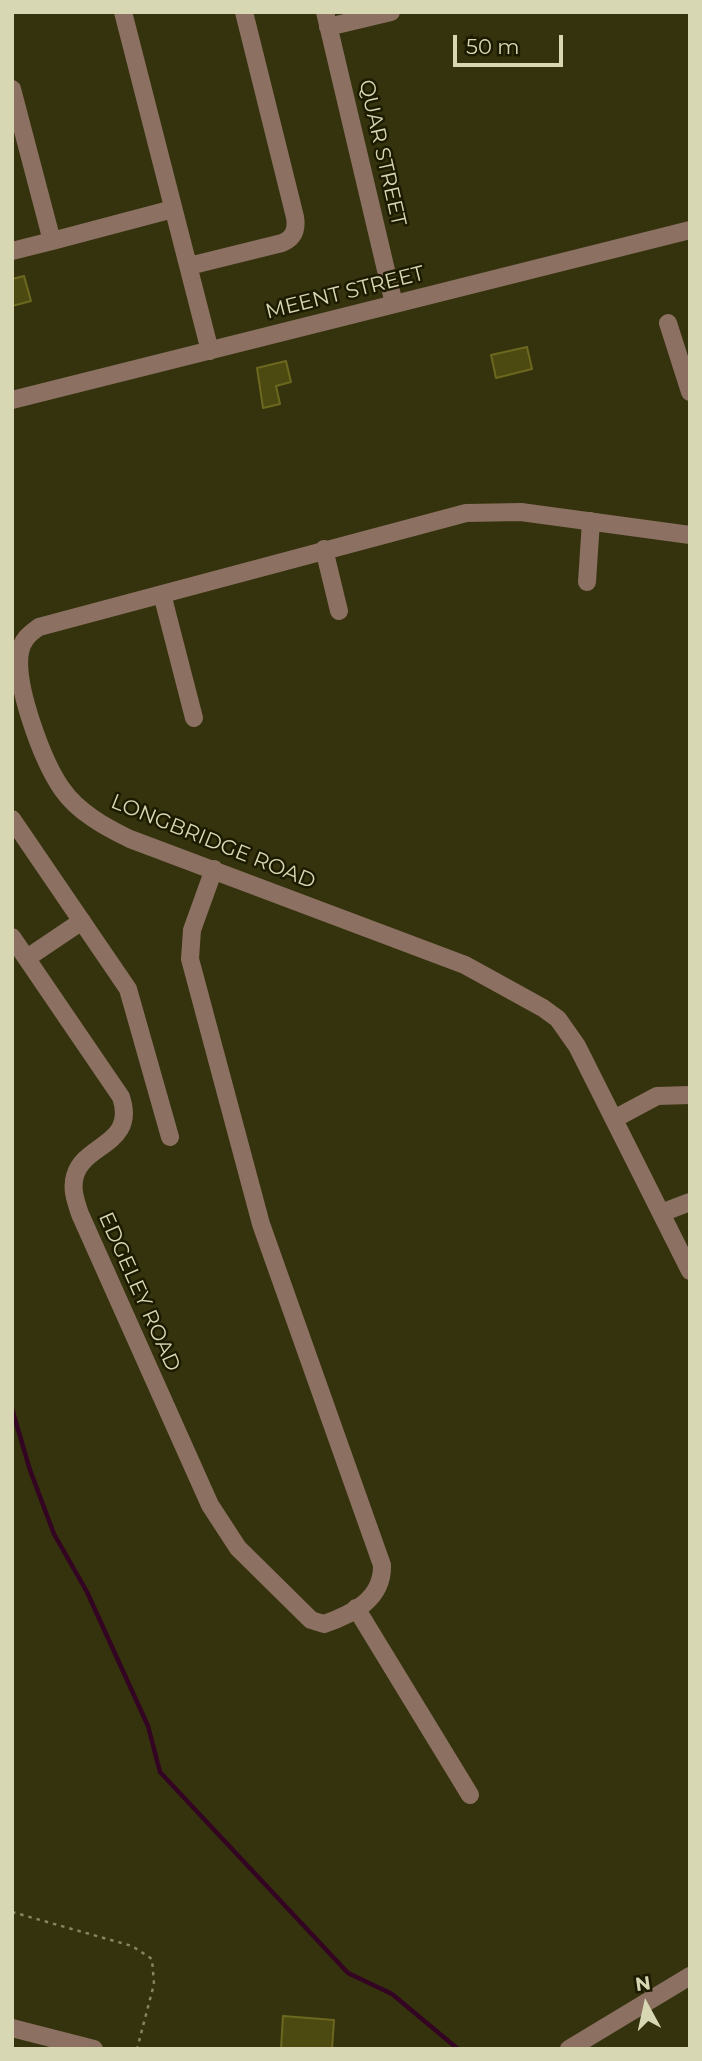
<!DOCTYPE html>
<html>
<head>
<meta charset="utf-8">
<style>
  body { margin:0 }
  #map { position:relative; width:702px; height:2061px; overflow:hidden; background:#35330d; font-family:Montserrat,sans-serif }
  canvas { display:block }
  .frame { position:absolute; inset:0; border:14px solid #d7d7b4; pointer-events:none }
  .north { position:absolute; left:611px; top:1970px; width:70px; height:70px; -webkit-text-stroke:5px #1c1b00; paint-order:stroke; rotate:352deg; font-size:19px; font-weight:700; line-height:28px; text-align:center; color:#d7d7b4 }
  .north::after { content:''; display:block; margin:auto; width:24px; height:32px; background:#d7d7b4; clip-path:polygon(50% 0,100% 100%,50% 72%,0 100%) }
  .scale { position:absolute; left:453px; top:35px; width:110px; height:32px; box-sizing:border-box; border:4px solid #d7d7b4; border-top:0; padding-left:9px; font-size:21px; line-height:24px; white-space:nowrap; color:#d7d7b4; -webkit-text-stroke:5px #1c1b00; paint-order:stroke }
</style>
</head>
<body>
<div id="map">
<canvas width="702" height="2061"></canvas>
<div class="frame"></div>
<div class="north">N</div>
<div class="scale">50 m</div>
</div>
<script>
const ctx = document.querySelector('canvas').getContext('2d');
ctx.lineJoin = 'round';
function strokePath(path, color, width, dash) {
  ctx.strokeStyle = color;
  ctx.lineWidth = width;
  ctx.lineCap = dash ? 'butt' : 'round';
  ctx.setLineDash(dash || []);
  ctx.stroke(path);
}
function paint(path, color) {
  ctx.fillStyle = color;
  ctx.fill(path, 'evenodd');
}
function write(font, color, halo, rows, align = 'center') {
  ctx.font = font + ' Montserrat,sans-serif';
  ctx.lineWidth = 5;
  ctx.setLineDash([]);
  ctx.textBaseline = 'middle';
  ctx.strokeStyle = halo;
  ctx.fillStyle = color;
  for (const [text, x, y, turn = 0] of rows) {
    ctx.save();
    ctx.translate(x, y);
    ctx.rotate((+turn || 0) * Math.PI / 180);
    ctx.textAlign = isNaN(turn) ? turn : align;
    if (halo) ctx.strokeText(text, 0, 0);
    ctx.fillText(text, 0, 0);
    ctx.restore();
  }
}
const stream = new Path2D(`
  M12 1409 30 1470 54 1534 87 1592 148 1726 160 1772 348 1973 392 1994 458 2049`);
const building = new Path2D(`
  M24 276 31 301 12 306V279Z
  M527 347 532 369 496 378 491 355Z
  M286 361 291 382 276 386 280 404 263 408 257 368Z
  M283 2016 334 2020 332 2049H281Z`);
const path = new Path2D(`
  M12 1912 132 1946 152 1959 154 1984 137 2049`);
const minor = new Path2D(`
  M123 12 210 351
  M325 12 394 304
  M328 27 391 12
  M12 89 52 241 173 209
  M12 251 52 241
  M189 266 282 243C294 238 297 229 295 217L244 12
  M668 323 690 392
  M12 400 690 230
  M690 535 521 512 466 513 39 627C29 634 22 640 20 652 14 685 43 762 62 789 78 812 105 827 130 839L465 965 543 1008 558 1019 577 1046 690 1271
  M324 549 339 611
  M587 582 591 521
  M162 594 194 718
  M12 819 128 989 170 1137
  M12 937 121 1097C137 1145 84 1143 75 1176 71 1189 76 1202 80 1214L210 1505 238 1548 311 1620 324 1624C353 1614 383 1599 382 1565L261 1224 190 959 192 930 214 869
  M27 958 82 921
  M614 1119 657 1096 690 1095
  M661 1213 690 1202
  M356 1608 470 1795
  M12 2028 94 2049
  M569 2049 690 1976`);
const streetNames = [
  ["QUAR STREET",382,153,77],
  ["MEENT STREET",345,293,-14],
  ["LONGBRIDGE ROAD",213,842,22],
  ["EDGELEY ROAD",139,1292,66]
];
strokePath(stream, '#330522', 4.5);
paint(building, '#4c4911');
strokePath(building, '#6c681f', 2);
strokePath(path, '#868561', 2.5, [3.5, 5]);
strokePath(minor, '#8c7062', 18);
write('21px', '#d7d7b4', '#1c1b00', streetNames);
</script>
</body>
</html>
